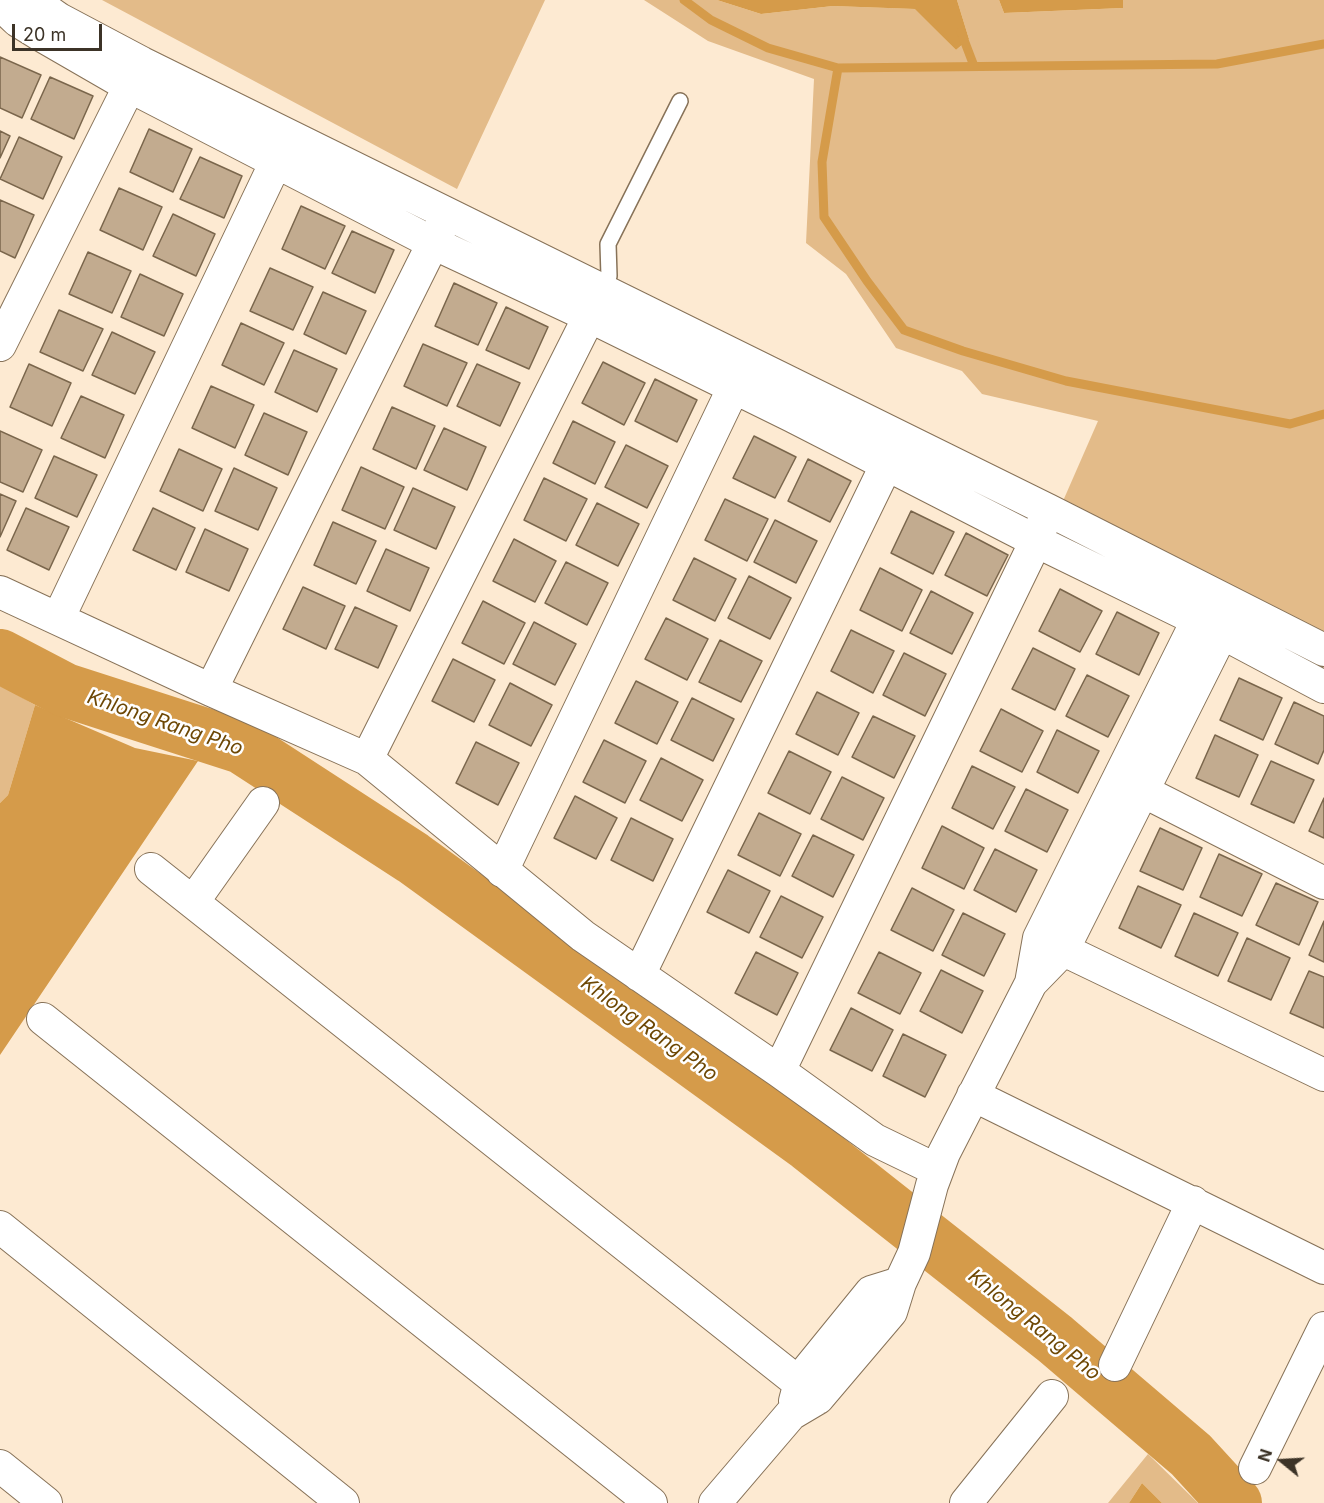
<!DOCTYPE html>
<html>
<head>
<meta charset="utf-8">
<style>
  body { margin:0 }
  #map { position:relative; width:1324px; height:1503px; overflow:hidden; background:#fdead2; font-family:Inter,sans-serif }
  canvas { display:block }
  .north { position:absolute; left:1252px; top:1431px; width:60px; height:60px; -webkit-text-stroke:4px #fff; paint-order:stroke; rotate:288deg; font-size:16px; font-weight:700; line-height:24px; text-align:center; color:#3c3327 }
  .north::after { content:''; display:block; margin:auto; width:21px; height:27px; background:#3c3327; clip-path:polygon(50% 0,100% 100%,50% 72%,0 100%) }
  .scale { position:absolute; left:12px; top:24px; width:90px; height:27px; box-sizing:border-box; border:3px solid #3c3327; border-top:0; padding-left:8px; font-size:18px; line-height:21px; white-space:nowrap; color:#3c3327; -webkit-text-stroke:4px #fff; paint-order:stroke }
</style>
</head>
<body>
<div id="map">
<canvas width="1324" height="1503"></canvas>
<div class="north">N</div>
<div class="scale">20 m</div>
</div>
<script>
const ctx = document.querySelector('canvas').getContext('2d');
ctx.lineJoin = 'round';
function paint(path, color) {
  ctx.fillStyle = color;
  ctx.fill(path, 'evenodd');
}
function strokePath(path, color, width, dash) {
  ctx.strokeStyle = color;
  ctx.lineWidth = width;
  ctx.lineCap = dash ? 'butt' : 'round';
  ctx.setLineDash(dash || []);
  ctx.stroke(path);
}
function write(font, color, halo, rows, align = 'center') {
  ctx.font = font + ' Inter,sans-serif';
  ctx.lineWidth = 5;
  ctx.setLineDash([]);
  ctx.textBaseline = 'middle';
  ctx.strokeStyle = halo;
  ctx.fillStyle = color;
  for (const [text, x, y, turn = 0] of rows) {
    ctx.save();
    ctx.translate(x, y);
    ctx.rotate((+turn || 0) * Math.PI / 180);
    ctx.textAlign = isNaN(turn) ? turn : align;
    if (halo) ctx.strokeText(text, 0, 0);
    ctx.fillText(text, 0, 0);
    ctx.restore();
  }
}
const green = new Path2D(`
  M102 0H545L457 189Z
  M644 0H717L761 14 833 6 916 9 956 50 969 39 957 0H999L1004 13 1123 8V0H1324V632L1063 501 1098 421 982 394 962 371 896 348 846 274 806 243 814 79 708 41Z
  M0 685 35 705 8 795 0 803Z
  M1148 1454 1198 1503H1162L1142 1483 1129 1503H1108Z`);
const water = new Path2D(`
  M717 0H957L969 39 956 50 915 9 833 6 761 14Z
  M999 0H1123V8L1004 13Z
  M35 705 135 748 198 761 0 1055V803L8 795Z
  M1142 1483 1162 1503H1129Z`);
const stream = new Path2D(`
  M684 0 711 20 768 48 838 68 1217 64 1324 44
  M961 32 974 66
  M838 68 822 162 824 217 867 281 904 330 963 351 1066 381 1290 424 1324 414`);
const river = new Path2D(`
  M0 656 65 690 242 747 413 858 809 1145 1055 1339 1191 1455 1235 1503`);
const building = new Path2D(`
  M0 57 41 75 22 118 0 108Z
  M50 77 93 96 74 139 31 119Z
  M149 129 192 149 173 192 130 172Z
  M0 131 10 136 0 158Z
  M19 137 62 157 43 199 0 179Z
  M200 157 242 176 224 218 180 199Z
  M119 188 162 207 143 250 100 230Z
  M0 200 34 215 15 258 0 251Z
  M301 206 345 226 325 269 282 249Z
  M173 214 215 234 196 276 153 256Z
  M352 231 394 250 375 293 332 273Z
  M88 252 131 271 112 313 69 294Z
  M270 268 313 287 293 330 250 311Z
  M140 274 183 294 164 336 121 317Z
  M454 283 497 303 478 345 435 326Z
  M323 292 366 311 346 354 304 334Z
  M506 307 548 327 529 369 486 350Z
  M59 310 103 329 83 371 40 352Z
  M241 323 284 343 264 385 222 365Z
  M112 332 155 352 135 394 92 375Z
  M423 344 467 363 447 406 404 386Z
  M294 350 337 369 317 412 275 392Z
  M603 362 645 383 624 425 582 403Z
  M29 364 71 383 52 426 10 407Z
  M477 364 520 383 500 426 457 406Z
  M655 379 697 400 677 442 635 421Z
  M211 386 254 405 235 448 192 428Z
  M81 396 124 415 105 458 61 438Z
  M392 407 435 426 416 469 373 449Z
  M264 413 307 432 288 475 245 455Z
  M573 421 615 442 595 484 553 463Z
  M444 428 486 447 467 490 424 470Z
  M0 431 42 450 23 492 0 482Z
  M754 436 796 457 775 498 733 478Z
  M626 445 668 466 647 508 605 487Z
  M179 449 222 469 203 511 160 491Z
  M54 456 97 475 77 517 35 498Z
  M808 459 851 481 830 522 788 501Z
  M361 467 404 487 385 529 342 510Z
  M234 468 277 488 258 530 215 511Z
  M544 478 587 499 566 541 524 520Z
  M413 488 455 507 436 549 394 530Z
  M0 494 16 501 0 537Z
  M725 499 768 519 747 561 705 540Z
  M597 503 639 524 618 566 576 545Z
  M26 508 69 527 49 570 7 550Z
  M153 508 195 528 176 570 133 550Z
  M911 511 954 532 933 574 891 553Z
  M775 520 817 541 796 583 754 562Z
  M333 522 376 541 356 584 314 565Z
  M205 529 248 549 229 591 186 572Z
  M966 533 1008 555 987 596 945 575Z
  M514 539 556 561 535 602 493 581Z
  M386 549 429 568 410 611 367 591Z
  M694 558 736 579 715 621 673 600Z
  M566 562 608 583 587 625 545 603Z
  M880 568 922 590 902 631 860 610Z
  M749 576 791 598 770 639 728 618Z
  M303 587 345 606 326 649 283 629Z
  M1060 589 1102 611 1080 652 1039 631Z
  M931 591 973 613 952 654 910 633Z
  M483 601 525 623 504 664 462 643Z
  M355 607 397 626 378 668 335 649Z
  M1117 612 1159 633 1139 675 1096 654Z
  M666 618 708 639 687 680 645 659Z
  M534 622 576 644 555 685 513 664Z
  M851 630 894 651 873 693 831 671Z
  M720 640 762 661 741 702 699 682Z
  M1033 648 1075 669 1055 710 1012 689Z
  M904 653 946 674 925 716 883 695Z
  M453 659 495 680 474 722 432 701Z
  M1087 675 1129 696 1108 737 1066 716Z
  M1239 678 1282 698 1263 740 1220 720Z
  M636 681 678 702 657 744 615 723Z
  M510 683 552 705 531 746 489 725Z
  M817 692 859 713 838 755 796 734Z
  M692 698 734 719 713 761 671 740Z
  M1294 702 1324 716V750L1318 764 1275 744Z
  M1001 709 1043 731 1022 772 980 751Z
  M873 716 915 736 894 778 852 757Z
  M1057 730 1099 751 1078 793 1037 772Z
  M1215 735 1258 755 1239 797 1196 778Z
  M604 740 646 761 625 803 583 782Z
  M476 742 519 763 498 805 456 783Z
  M789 751 831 772 810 814 768 793Z
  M661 758 703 780 682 821 640 800Z
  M1271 761 1314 780 1294 823 1251 804Z
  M972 766 1015 787 993 829 952 808Z
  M842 777 884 798 863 840 821 819Z
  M1026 789 1068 810 1047 852 1005 831Z
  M575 796 617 818 596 859 554 838Z
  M1324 798V838L1309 831Z
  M759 813 801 834 780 876 738 855Z
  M631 818 673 839 653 881 611 860Z
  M942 826 984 848 964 889 922 868Z
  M1160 828 1202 848 1183 890 1140 871Z
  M813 835 854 855 833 897 792 876Z
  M995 849 1037 870 1016 912 974 890Z
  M1219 854 1262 874 1242 916 1200 897Z
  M728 870 770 891 749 933 707 912Z
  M1276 883 1318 902 1299 945 1256 925Z
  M1138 886 1181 905 1161 948 1119 928Z
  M912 888 954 910 933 951 891 930Z
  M781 896 823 917 802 958 760 937Z
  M963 913 1005 934 984 976 942 955Z
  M1194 913 1238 933 1218 976 1175 956Z
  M1324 921V962L1309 955Z
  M1247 938 1290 958 1271 1000 1228 981Z
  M756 952 798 973 777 1015 735 993Z
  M879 952 921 973 900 1014 858 993Z
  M941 970 983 991 962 1033 920 1011Z
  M1309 971 1324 977V1028L1290 1013Z
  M851 1008 893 1030 872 1071 830 1050Z
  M903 1034 946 1055 925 1097 883 1076Z`);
const service = new Path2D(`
  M603 290 609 276 608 244 680 101`);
const minor = new Path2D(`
  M32 0 59 19 142 63 1048 510 1324 650
  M0 4 18 21 39 34 129 86 433 243 589 316 792 416 1036 541 1198 620 1324 687
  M0 345 139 67
  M0 592 211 690 367 759 583 936 779 1071 875 1140 937 1170
  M58 619 285 143
  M211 690 443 223
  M367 759 598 299
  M1125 782 1324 883
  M151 869 818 1398
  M502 871 743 368
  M193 902 263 803
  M1045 941 1324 1075
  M639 975 895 447
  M1031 983 1039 938 1207 601
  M43 1019 651 1503
  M779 1071 1036 541 1043 523
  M973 1095 1324 1268
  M0 1227 343 1503
  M1115 1365 1193 1202
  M795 1401 800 1382 806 1372 871 1292 900 1283
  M0 1466 46 1503
  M1255 1468 1324 1328
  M715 1503 791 1414 818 1398 891 1312 900 1283 914 1253 932 1185 944 1153 1031 983 1063 950 1232 613
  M966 1503 1052 1396`);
const waterNames = [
  ["Khlong Rang Pho",165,723,19],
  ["Khlong Rang Pho",649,1029,36],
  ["Khlong Rang Pho",1034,1325,39]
];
paint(green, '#e3bb89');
paint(water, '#d59b4a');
strokePath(stream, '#d59b4a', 9);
strokePath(river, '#d59b4a', 54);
paint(building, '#c2ab8f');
strokePath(building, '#7a664c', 1.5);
strokePath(service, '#877258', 18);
strokePath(minor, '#877258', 34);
strokePath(service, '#fff', 15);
strokePath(minor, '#fff', 32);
write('italic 20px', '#6d4704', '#fff', waterNames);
</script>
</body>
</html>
